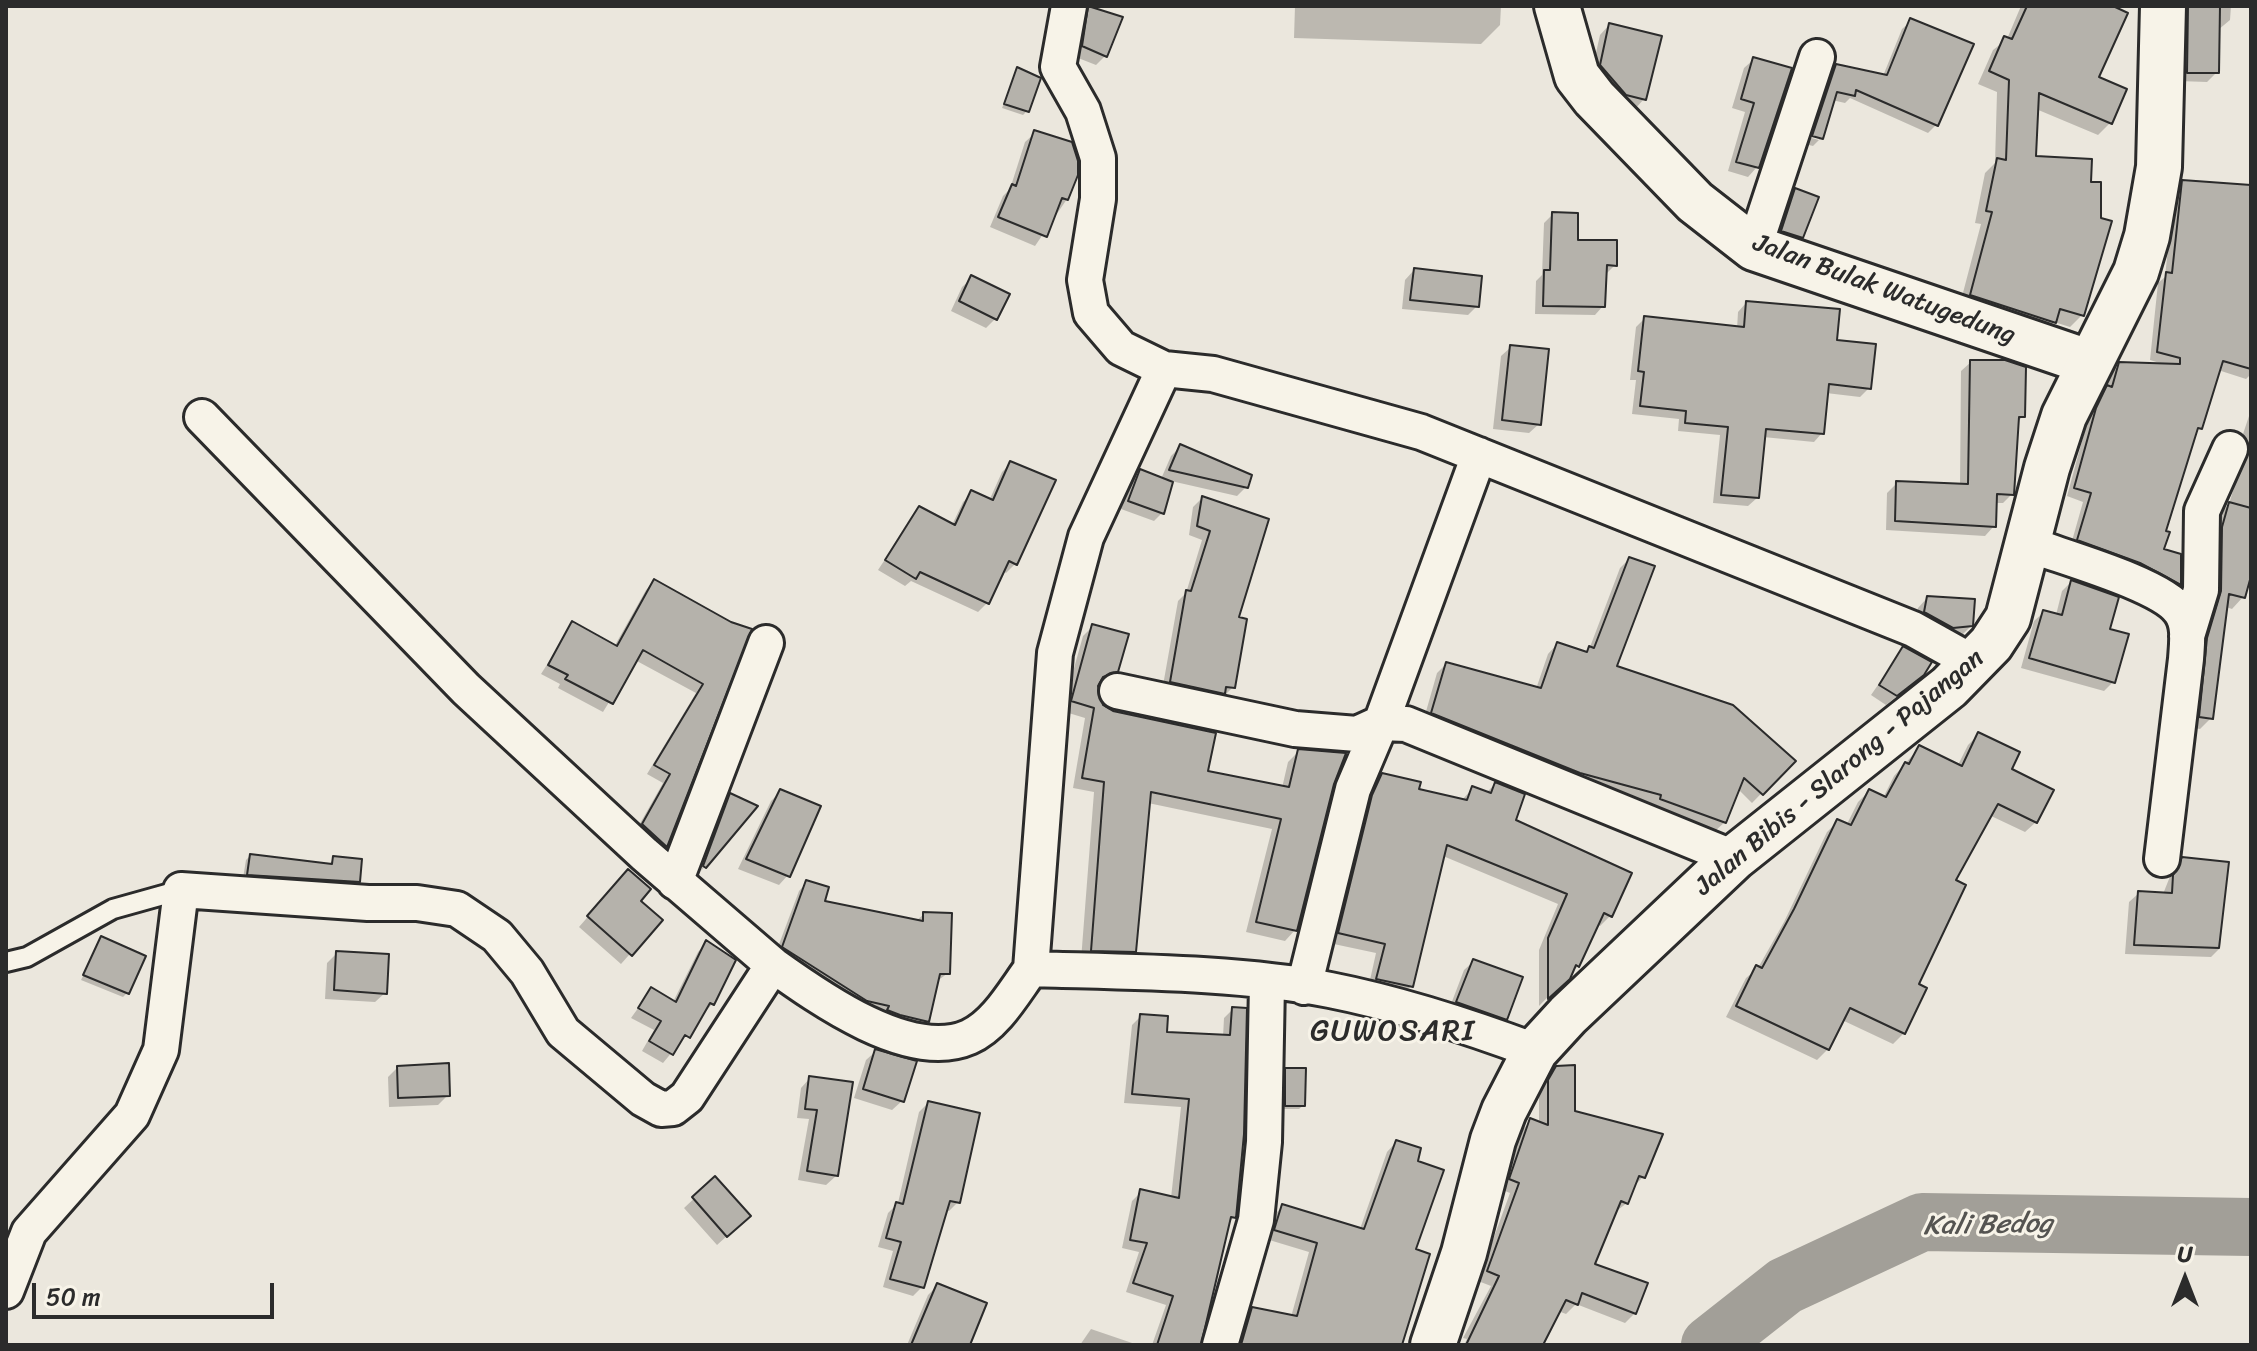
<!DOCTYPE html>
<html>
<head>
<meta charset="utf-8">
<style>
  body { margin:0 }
  #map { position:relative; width:2257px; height:1351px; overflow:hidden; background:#ebe7dd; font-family:Sriracha,sans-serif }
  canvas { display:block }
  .frame { position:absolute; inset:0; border:8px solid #2b2b2b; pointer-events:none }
  .north { position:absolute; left:2145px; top:1239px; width:80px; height:80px; -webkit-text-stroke:6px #f7f3e8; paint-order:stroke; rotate:0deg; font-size:22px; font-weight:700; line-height:32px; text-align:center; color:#2b2b2b }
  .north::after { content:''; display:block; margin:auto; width:28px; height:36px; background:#2b2b2b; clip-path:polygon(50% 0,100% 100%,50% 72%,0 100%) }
  .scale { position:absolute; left:32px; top:1283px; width:242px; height:36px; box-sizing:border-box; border:4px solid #2b2b2b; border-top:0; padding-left:10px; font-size:24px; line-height:28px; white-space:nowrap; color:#2b2b2b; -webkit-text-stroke:6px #f7f3e8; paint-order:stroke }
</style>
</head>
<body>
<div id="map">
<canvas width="2257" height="1351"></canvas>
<div class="frame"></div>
<div class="north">U</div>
<div class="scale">50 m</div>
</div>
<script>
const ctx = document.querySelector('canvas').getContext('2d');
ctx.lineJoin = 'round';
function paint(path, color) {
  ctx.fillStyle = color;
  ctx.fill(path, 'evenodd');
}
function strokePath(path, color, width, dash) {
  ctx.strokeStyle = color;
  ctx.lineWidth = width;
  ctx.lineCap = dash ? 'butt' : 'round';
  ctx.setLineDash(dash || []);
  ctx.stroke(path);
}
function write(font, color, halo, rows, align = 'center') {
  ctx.font = font + ' Sriracha,sans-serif';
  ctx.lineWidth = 6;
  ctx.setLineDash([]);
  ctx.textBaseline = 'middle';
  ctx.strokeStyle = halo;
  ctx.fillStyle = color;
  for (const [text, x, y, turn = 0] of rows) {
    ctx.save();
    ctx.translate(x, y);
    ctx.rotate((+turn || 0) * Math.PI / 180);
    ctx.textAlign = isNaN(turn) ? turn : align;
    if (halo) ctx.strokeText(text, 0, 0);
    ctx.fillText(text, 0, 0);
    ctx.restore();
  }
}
const shadow = new Path2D(`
  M1087 6 1121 18 1105 56 1096 65 1073 56 1079 14Z
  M1295 6H1501L1500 25 1481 44 1294 38Z
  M2021 6H2108L2096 78 2110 123 2098 135 2036 109 2034 158 2082 315 2070 327 2054 322 2042 335 1959 308 1981 224 1975 223 1985 173 1995 163 1997 92 1978 84 1993 50 2007 39Z
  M2179 6H2231L2230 20 2218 30 2217 72 2207 82 2178 81Z
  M1911 21 1936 125 1928 133 1850 98 1845 103 1832 100 1821 138 1813 146 1805 144 1808 137 1819 140V136L1809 133 1828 75 1836 66 1883 76 1902 29Z
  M1609 25 1644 99 1635 109 1591 75 1600 35Z
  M1754 59 1757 167 1748 177 1728 171 1745 112 1732 108 1744 68Z
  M1018 69 1027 111 1023 115 1002 108Z
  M1035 133 1067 199 1035 246 990 227 1003 196 1010 189 1025 142Z
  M2183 182 2251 214V374L2246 379 2218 370 2163 532 2162 550 2179 584 2171 592 2070 548 2083 502 2067 496 2088 419 2106 389 2111 373 2120 364H2163L2150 360 2158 283 2165 277 2174 191Z
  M1795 190 1801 237 1792 247 1772 240 1786 200Z
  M1553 214 1576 242 1615 265 1606 274 1603 306 1595 315 1535 314 1536 281 1542 275 1544 223Z
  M1414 270 1477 306 1468 315 1402 309 1405 280Z
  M972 278 995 319 986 328 951 311 962 287Z
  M1746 303 1835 342 1869 388 1860 397 1826 393 1822 433 1814 442 1763 437 1757 498 1748 506 1713 503 1720 435 1678 431 1679 419 1632 414 1636 380H1630L1636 327 1645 318 1737 329 1738 312Z
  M1511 347 1539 424 1529 433 1493 429 1501 356Z
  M1971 362 2023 416 2017 423 2012 494 2003 503H1995L1994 526 1985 536 1886 530 1887 493 1897 483 1960 485 1961 371Z
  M2251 410V568L2243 597 2232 609 2226 607 2211 718 2200 729 2189 727 2219 515 2229 504 2243 458 2237 452Z
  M1181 446 1246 487 1237 496 1171 481 1162 513 1154 521 1121 509 1132 479 1140 472 1161 479 1171 456Z
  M1011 463 1015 564 1006 573 1003 571 987 603 978 612 911 581 905 586 878 570 919 508 952 525 963 502 972 493 989 501 1002 472Z
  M1202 498 1236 619 1233 687 1224 696 1162 691 1178 601 1186 593 1202 540 1189 535 1193 507Z
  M1629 559 1615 667 1793 761 1752 803 1738 789 1725 822 1715 831 1652 808 1653 804 1571 780 1423 722 1437 673 1446 664 1536 689 1548 654 1557 644 1584 653 1590 647 1620 568Z
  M654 582 730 624 749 630 665 846 657 854 634 834 663 783 647 774 696 693 635 660 603 712 558 688 560 684 541 674 573 624 614 647 646 590Z
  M2071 582 2108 630 2113 682 2104 691 2021 668 2034 621 2044 612 2056 615 2062 591Z
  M1927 598 1971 626 1961 636 1943 637 1915 622 1918 608Z
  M1093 626 1116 670 1095 685 1101 707 1205 773 1282 788 1288 762 1299 751 1332 784 1295 930 1285 941 1246 932 1272 829 1148 803 1134 951 1123 962 1081 960 1094 792 1073 788 1085 718 1062 711 1083 636Z
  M1903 649 1912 684 1886 705 1871 695Z
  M1979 734 2009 770 2036 822 2025 832 1989 815 1953 880 1916 985 1904 1033 1893 1044 1842 1020 1828 1049 1817 1060 1726 1017 1746 978 1758 968 1784 922 1827 832 1838 821 1846 826 1858 802 1869 791 1883 798 1894 776 1919 748 1957 767 1968 745Z
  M1382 775 1417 790 1462 800 1472 789 1486 793 1495 784 1514 821 1610 916 1600 926 1597 924 1578 966 1539 1006V950L1558 904 1443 856 1411 986 1401 996 1368 989 1376 953 1329 943 1363 807 1372 785Z
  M781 791 788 875 779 885 738 869 771 801Z
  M731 796 705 866 701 871 726 800Z
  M250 856 329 865 333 859 358 881 354 886 243 878 246 860Z
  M2183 859 2227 864 2220 948 2211 957 2125 954 2129 902 2139 893 2163 894 2173 869Z
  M619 881 660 920 621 964 579 927Z
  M807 882 822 902 916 921 924 914 948 973 936 982 928 1021 919 1029 880 1019 775 955 799 891Z
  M102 938 127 993 123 997 81 980Z
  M706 943 712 1004 663 1063 642 1051 654 1030 631 1018 651 990 673 1002 698 952Z
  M337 953 385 993 375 1002 325 999 327 963Z
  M1474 961 1505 1018 1496 1028 1448 1012 1464 970Z
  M1233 1009 1234 1217 1227 1224 1199 1345H1152L1166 1305 1126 1292 1139 1252 1122 1248 1132 1201 1141 1192 1171 1198 1181 1107 1124 1103 1132 1025 1141 1016 1165 1033 1223 1037 1224 1018Z
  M876 1051 902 1101 892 1110 854 1098 866 1060Z
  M397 1068 448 1095 438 1105 389 1107 388 1077Z
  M1556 1068 1573 1113 1643 1177 1632 1188 1627 1203 1615 1212 1593 1265 1635 1313 1625 1323 1576 1304 1566 1314 1558 1311 1541 1345H1464L1467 1339 1463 1338 1491 1286 1478 1281 1510 1193 1500 1189 1521 1131 1531 1121 1539 1124V1091Z
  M1286 1070 1304 1105 1299 1109H1281L1282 1074Z
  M810 1078 836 1176 826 1185 798 1180 809 1119 797 1118 801 1088Z
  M928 1103 958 1202 949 1211 945 1210 922 1287 913 1296 883 1287 893 1251 878 1247 888 1213 898 1203 919 1112Z
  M1396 1142 1416 1162 1413 1251 1400 1345H1234L1243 1318 1252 1309 1291 1317 1309 1252 1266 1239 1274 1215 1283 1206 1360 1229 1387 1152Z
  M715 1179 739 1225 717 1245 684 1208Z
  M937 1286 967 1345H907L928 1295Z
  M1091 1329 1138 1345H1080Z`);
const river = new Path2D(`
  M1710 1345 1785 1286 1922 1222 2251 1227`);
const building = new Path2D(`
  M1088 6 1123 17 1107 57 1082 46Z
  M2027 6H2113L2128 13 2099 77 2127 89 2112 124 2039 93 2036 156 2092 159 2091 182H2101V218L2112 221 2084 316 2060 309 2056 323 1970 295 1992 212 1986 211 1997 158 2006 160 2009 80 1989 71 2004 36 2012 39Z
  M2188 6H2220L2219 73H2187Z
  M1910 18 1974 44 1938 126 1856 90 1855 96 1837 92 1823 139 1812 136 1836 64 1887 75Z
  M1609 23 1662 36 1646 100 1626 95 1600 65Z
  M1753 57 1792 68 1759 168 1736 162 1754 103 1741 99Z
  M1017 67 1041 78 1029 112 1004 104Z
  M1034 130 1072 142 1078 161V175L1068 200 1062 198 1047 237 998 217 1012 184 1016 186Z
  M2182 180 2251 185V369L2223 361 2202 429 2198 428 2166 531 2170 532 2164 549 2181 554V585L2140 563 2077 540 2091 493 2074 488 2096 408 2107 385 2112 387 2119 362 2180 364V358L2157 352 2166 272 2172 273Z
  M1795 188 1819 197 1803 238 1781 231Z
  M1552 212 1578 213V240H1617V266L1607 265 1605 307 1543 306 1544 270H1550Z
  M1414 268 1482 276 1479 307 1410 300Z
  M971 275 1010 294 997 320 959 301Z
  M1746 301 1840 309 1837 340 1876 344 1871 389 1829 384 1824 434 1766 429 1759 498 1721 495 1728 427 1685 423 1686 411 1640 406 1644 372 1638 371 1644 316 1744 327Z
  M1510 345 1549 349 1541 425 1502 420Z
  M1970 360H2005L2026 367 2025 417H2019L2014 495 1997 494 1996 527 1895 521 1896 481 1968 484Z
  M1180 444 1252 475 1248 488 1169 470Z
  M1010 461 1056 480 1017 565 1009 561 989 604 920 572 916 579 885 560 919 506 955 525 971 490 993 500Z
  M1140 469 1173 482 1164 514 1128 501Z
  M1202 496 1269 519 1239 617 1247 619 1235 688 1226 687 1225 694 1170 682 1186 590 1191 591 1210 531 1197 526Z
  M2229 502 2251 508V576L2245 598 2229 594 2213 719 2199 717 2207 638 2221 591 2222 527Z
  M1629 557 1655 566 1617 666 1733 705 1796 761 1763 795 1744 778 1726 823 1660 799 1661 795 1580 773 1431 713 1446 662 1541 688 1557 642 1587 652 1589 646 1594 648Z
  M654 579 731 622 752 629 667 847 642 824 670 774 654 765 703 684 643 650 613 704 565 679 568 675 548 665 572 621 617 646Z
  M2071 580 2119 597 2110 629 2129 634 2115 683 2029 658 2043 610 2062 615Z
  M1927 596 1975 599 1973 626 1953 628 1924 612Z
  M1092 624 1129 634 1118 672 1103 677 1098 686 1103 705 1113 711 1216 733 1208 771 1289 787 1298 749 1346 753 1334 784 1297 931 1256 922 1281 819 1151 792 1136 952 1091 951 1104 782 1082 778 1094 708 1071 701Z
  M1903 646 1932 662 1924 675 1897 696 1879 685Z
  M1978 732 2020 752 2012 769 2054 790 2037 823 1998 804 1956 880 1966 885 1919 984 1927 988 1905 1034 1850 1008 1829 1050 1736 1006 1756 965 1762 968 1794 909 1837 819 1851 825 1869 789 1886 797 1905 762 1909 764 1919 745 1962 766Z
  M1382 773 1421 782 1419 789 1467 800 1472 786 1491 793 1495 782 1525 794 1516 820 1632 873 1612 917 1604 913 1579 967 1576 965 1570 979 1548 999V938L1567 894 1447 845 1413 987 1376 979 1385 944 1338 933 1372 795Z
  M780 789 821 806 790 877 746 859Z
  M730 793 758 806 706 868 703 866Z
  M250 854 332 864 333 856 362 859 360 882 247 875Z
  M2182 857 2229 862 2219 948 2134 945 2138 891 2172 893 2173 875Z
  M628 869 651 889 641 901 663 920 632 956 587 916Z
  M806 880 829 887 825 901 923 921V912L952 913 950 974H940L929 1022 900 1015 887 1010 889 1006 867 1001 782 947Z
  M101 936 146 956 129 994 83 975Z
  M706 940 736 960 714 1005 710 1003 690 1038 685 1035 673 1055 649 1041 661 1021 638 1008 651 987 676 1002Z
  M336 951 389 954 387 994 334 990Z
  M1473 959 1523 977 1507 1020 1456 1002Z
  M1232 1007 1247 1008 1244 1134 1236 1218 1231 1217 1201 1345H1157L1173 1296 1133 1283 1147 1243 1130 1240 1140 1189 1179 1198 1189 1099 1132 1094 1140 1014 1168 1016 1167 1032 1230 1035Z
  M875 1049 917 1061 904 1102 863 1089Z
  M449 1063 450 1096 398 1098 397 1066Z
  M1575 1065V1111L1663 1134 1645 1178 1639 1176 1628 1204 1621 1201 1595 1264 1648 1283 1636 1314 1582 1293 1578 1305 1566 1300 1543 1345H1466L1499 1276 1487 1271 1519 1183 1509 1179 1530 1118 1548 1125V1080L1556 1066Z
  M1285 1068H1306L1305 1106H1285Z
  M809 1076 853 1082 838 1176 807 1171 817 1110 805 1109Z
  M928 1101 980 1113 960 1203 950 1201 924 1288 890 1279 901 1242 886 1238 896 1202 903 1204Z
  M1396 1140 1421 1148 1418 1161 1444 1170 1416 1249 1430 1254 1402 1345H1241L1252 1307 1297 1316 1317 1243 1274 1230 1282 1204 1364 1229Z
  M715 1176 751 1216 727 1237 692 1197Z
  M937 1283 987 1303 970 1345H911Z`);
const service = new Path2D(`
  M6 962 27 957 113 909 181 890`);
const minor = new Path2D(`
  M1069 6 1058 67 1083 111 1098 158V199L1085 280 1091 313 1121 348 1164 369 1213 374 1421 432 1913 629 1974 663
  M1754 248 1817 57
  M2028 544C2062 557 2161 584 2180 611 2190 624 2187 643 2186 659L2162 859
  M2187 636 2201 590 2202 511 2230 449
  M1117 691 1295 729 1357 734 1381 723 1406 724 1734 858
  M675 882 766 643
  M773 965C819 998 910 1063 969 1037 996 1025 1014 992 1031 969 1125 972 1239 972 1330 990 1401 1004 1468 1026 1535 1051
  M1031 969 1055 653 1086 537 1164 369
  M1304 987 1353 789 1381 723 1479 455
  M6 1291 29 1232 132 1115 161 1050 181 890 368 903H417L457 909 497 936 527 972 563 1032 643 1099 661 1109 673 1108 687 1097 773 965 644 854 466 689 202 417
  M1220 1345 1256 1220 1264 1142 1267 983`);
const tertiary = new Path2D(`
  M1557 6 1577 76 1594 98 1695 202 1754 248 2088 362`);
const secondary = new Path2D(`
  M1433 1345 1464 1253 1493 1140 1504 1111 1535 1051 1568 1015 1734 858 1949 687 1991 644 2008 618 2047 468 2064 416 2136 272 2147 236 2159 167 2163 6`);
const streetNames = [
  ["Jalan Bulak Watugedung",1884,290,20],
  ["Jalan Bibis - Slarong - Pajangan",1840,773,-40]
];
const waterNames = [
  ["Kali Bedog",1988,1226,-1]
];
const quarterNames = [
  ["GUWOSARI",1393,1032]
];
paint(shadow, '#0003');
strokePath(river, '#a29f98', 58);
paint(building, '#b5b2ab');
strokePath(building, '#2b2b2b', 2);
strokePath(service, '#2b2b2b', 24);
strokePath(minor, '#2b2b2b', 40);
strokePath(tertiary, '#2b2b2b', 50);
strokePath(secondary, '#2b2b2b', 50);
strokePath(service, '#f7f3e8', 18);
strokePath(minor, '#f7f3e8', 34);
strokePath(tertiary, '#f7f3e8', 44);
strokePath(secondary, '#f7f3e8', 44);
write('26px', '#2b2b2b', '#f7f3e8', streetNames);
write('italic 28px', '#555451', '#f7f3e8', waterNames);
ctx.letterSpacing = '2px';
write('30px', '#2b2b2b', '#f7f3e8', quarterNames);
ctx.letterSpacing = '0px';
</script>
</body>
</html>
